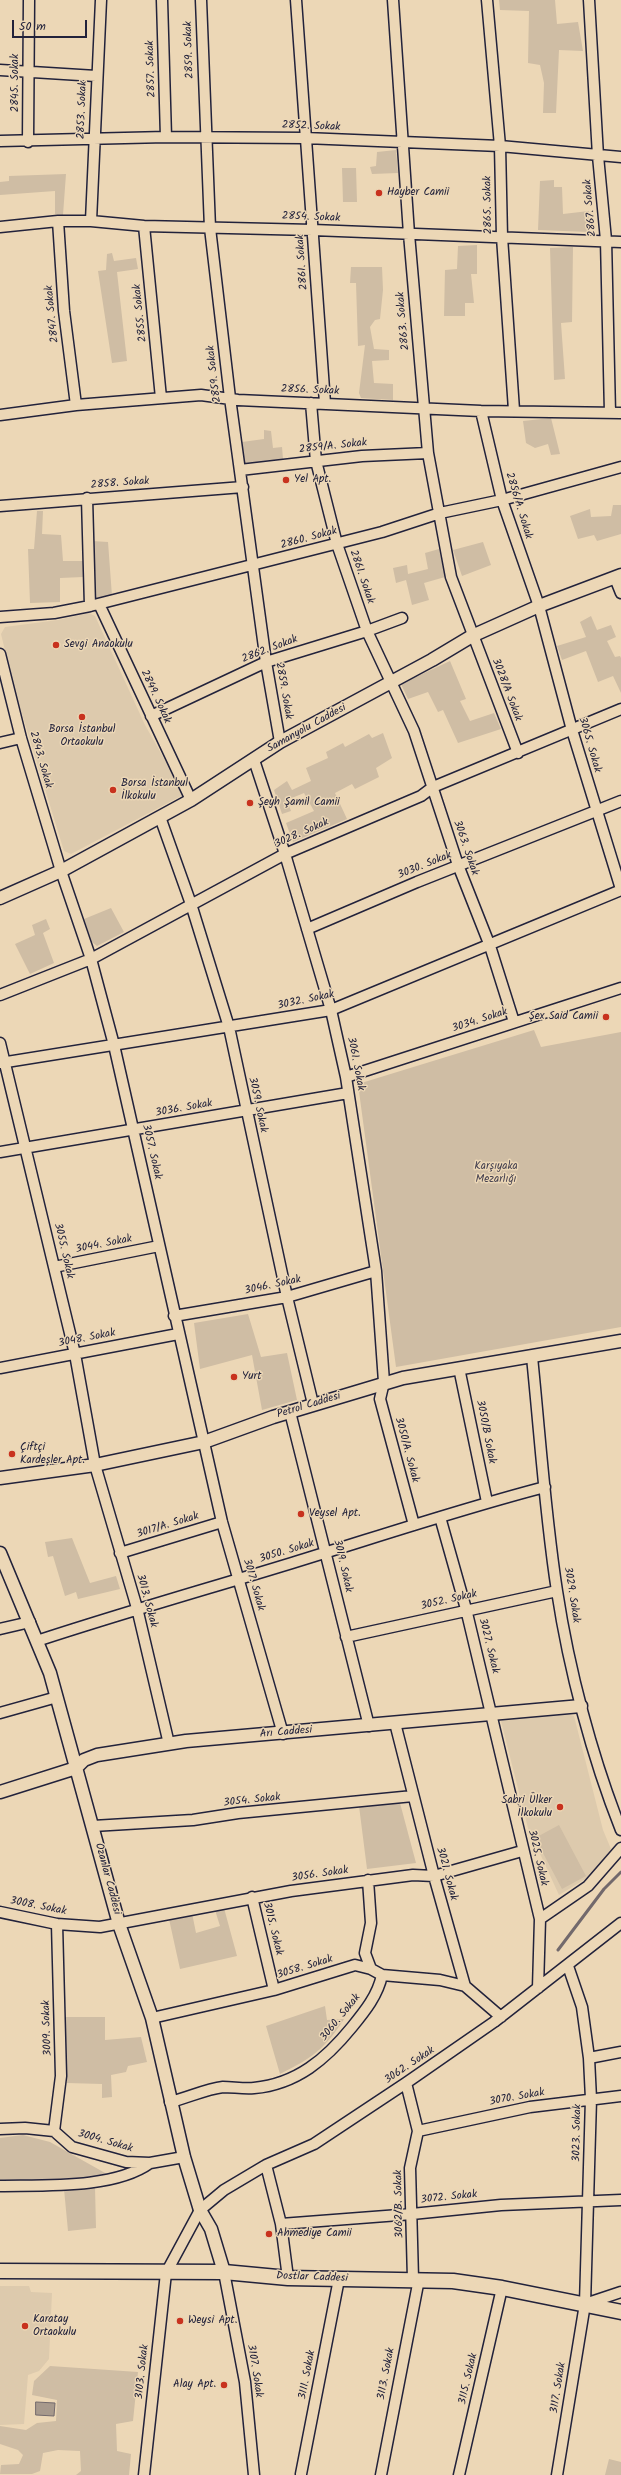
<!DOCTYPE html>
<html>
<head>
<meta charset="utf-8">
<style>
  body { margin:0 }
  #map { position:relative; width:621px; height:2475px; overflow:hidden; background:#ecd7b6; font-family:Kalam,sans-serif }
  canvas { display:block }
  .scale { position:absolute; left:12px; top:20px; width:75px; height:18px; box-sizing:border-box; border:2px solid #22223b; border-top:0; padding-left:5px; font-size:12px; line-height:14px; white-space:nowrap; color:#22223b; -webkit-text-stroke:3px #ecd7b6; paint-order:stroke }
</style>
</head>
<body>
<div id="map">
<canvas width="621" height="2475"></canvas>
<div class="scale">50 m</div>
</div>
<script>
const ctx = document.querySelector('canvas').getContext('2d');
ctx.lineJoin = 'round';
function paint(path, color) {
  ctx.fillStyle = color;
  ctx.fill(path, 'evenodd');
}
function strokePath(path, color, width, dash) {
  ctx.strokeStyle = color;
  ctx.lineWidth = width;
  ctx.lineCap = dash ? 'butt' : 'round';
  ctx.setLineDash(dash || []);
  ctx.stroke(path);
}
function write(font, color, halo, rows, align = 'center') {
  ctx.font = font + ' Kalam,sans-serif';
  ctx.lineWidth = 3;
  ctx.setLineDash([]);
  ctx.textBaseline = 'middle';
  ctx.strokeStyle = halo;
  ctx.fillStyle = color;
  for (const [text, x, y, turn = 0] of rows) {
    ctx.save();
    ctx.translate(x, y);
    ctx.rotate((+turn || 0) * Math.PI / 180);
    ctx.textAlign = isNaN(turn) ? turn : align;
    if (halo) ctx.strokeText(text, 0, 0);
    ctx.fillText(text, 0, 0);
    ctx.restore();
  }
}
const built = new Path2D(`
  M89 613 95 616 145 725 180 787 181 796 71 854 64 851 15 691 1 634 5 627 58 620Z
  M566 1714 574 1716 603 1830 611 1849 592 1875 559 1895 536 1845 532 1844 501 1721 506 1718Z
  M0 2286H29L31 2292 52 2293 49 2359 39 2371 28 2375 24 2424 0 2425Z`);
const green = new Path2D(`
  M499 0H555L557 24 578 22 583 51 559 50 556 113H543L544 83 540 65 528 63 529 11 500 10Z
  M396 150 398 173 372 174 370 167 376 166 377 152Z
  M342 168H356L357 202H343Z
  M66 174 63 215 55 214V191L0 195V182L9 181V176Z
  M554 180V187H562L563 214 589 211V232L538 230 540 181Z
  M477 245V274H471L474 303H465V316H444L445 270 457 269 458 246Z
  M573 247 572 322 561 323 565 379 554 380 550 248Z
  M112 253 114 261 136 258 138 269 117 272 127 361 112 363 98 271 106 270 107 254Z
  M351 267H382L383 290 380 319 375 320 370 327 374 349 389 350V360L372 361 374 383 393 384V400L361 398 359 393 365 345 358 346 356 283H350Z
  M551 418 560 454 551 455 548 444 535 448 526 443 523 421Z
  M264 430 271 431 273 448 282 447 283 459 245 465 242 442 264 439Z
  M613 505H621V534L597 541 594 535 578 539 570 516 590 509 591 517 611 516Z
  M37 511H43L42 534 61 535 63 561H83V577L60 578V602L30 603 28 549H34Z
  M92 541 108 542 112 596 94 598Z
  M483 542 491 565 462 576 453 550Z
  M439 549 445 577 424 583 429 600 412 605 406 580 396 583 393 568 407 565 408 574 428 569 425 553Z
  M591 616 597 630 611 625 616 637 607 641 615 657 620 656 621 658V693L613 676 598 682 586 651 562 660 557 646 586 637 580 622Z
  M450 661 466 699 460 701 470 721 494 713 501 729 458 743 443 710 438 712 428 692 408 699 401 684Z
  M383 733 392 758 376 768 379 777 355 789 352 784 335 793 347 819 293 842 286 823 314 811 304 793 287 800 291 811 282 814 274 790 287 781 292 790 311 781 306 768 328 758 326 752 343 743 345 747 369 734 372 738Z
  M111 908 124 932 97 946 92 942 84 919Z
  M46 919 50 929 43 933 54 963 30 974 15 944 35 935 32 925Z
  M534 1030 541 1047 621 1032V1327L396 1367 358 1084Z
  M248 1314 261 1357 287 1353 297 1400 262 1410 252 1355 200 1369 194 1323Z
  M72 1538 90 1583 116 1576 120 1589 78 1599 76 1592 65 1596 53 1556 48 1557 45 1542Z
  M400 1803 416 1863 367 1869 359 1806Z
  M559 1825 586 1876 562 1889 535 1838Z
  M224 1908 237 1956 180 1969 169 1919 192 1913 196 1933 220 1926 215 1910Z
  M325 2006 327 2020 344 2019C325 2049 312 2058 280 2074L266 2026Z
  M65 2017H105V2040L141 2037 147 2062 128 2066 126 2072 111 2075 112 2097 102 2098V2084L67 2083Z
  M23 2135 50 2142 114 2178 0 2182V2138Z
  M95 2187 96 2228 68 2231 64 2189Z
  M50 2366 138 2372 133 2421 116 2424 117 2451 131 2454 129 2475H76L81 2471 80 2451 58 2450 43 2453 40 2471 32 2474H0L1 2465 19 2464 23 2455 18 2450 0 2444V2426L26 2430 37 2423 56 2421 57 2400 32 2395 34 2381Z
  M609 2459 621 2462V2475H605Z`);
const water = new Path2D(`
  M36 2402 55 2403 54 2416 36 2415Z`);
const stream = new Path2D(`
  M558 1950 604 1889 621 1872`);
const minor = new Path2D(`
  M162 0 166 137
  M201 0 210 228 230 398 266 662 280 742
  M296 0 325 403
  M393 0 409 234 428 453 451 577 518 753
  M487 0 500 146 502 237 514 410
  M589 0 598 156 606 240 610 413
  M0 70 96 76
  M0 141 166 137 305 138 500 146 621 157
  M28 142 29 0
  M58 221 64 311 76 405
  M91 221 101 0
  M144 226 161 398
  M0 227 58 221H91L144 226 313 230 621 242
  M311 403 316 461 337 544 367 631 414 731 458 865 490 946 514 1022
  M481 411 502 500 539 606 572 730 621 889
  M0 415 76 405 201 395 238 400 481 411 621 413
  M240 470 362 456 428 453
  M87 498 90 606
  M0 506 243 487
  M615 578 621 593
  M99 604 191 800
  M0 617 54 613 90 606 382 532 440 513 502 500 621 467
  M0 654 21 738 61 871 91 959 114 1045 222 1522 283 1734
  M151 716 266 662 367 631 402 618
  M0 743 21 738
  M254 760 285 854 331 1010 346 1077 376 1271 384 1382 380 1399 414 1525
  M160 817 191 904 229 1027 287 1297 313 1404
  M307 929 417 882 621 801
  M0 995 91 959 285 854 421 796 433 787 621 709
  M0 1043 75 1354 95 1465 137 1608 169 1744
  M0 1063 331 1010 621 890
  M346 1077 621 988
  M0 1152 348 1093
  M54 1267 159 1246
  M174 1316 287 1297 376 1271
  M532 1357C540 1435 545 1514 557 1591 569 1670 592 1757 621 1830
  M0 1368 178 1334
  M459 1368 487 1502
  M290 1412 369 1726
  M440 1517 466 1609 540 1919 538 1988
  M120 1553 222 1522
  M0 1629 30 1622
  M346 1637 557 1591
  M37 1641C122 1613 207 1589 292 1563 377 1537 460 1509 545 1487
  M0 1713 57 1697
  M395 1723 434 1876 465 1986 501 2017
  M93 1826 193 1820 238 1813 413 1796
  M368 1880 371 1923 365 1953 371 1969
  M252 1897 274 1990
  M0 1912 57 1924 100 1927 291 1891 413 1875 434 1876 522 1851
  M540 1919 588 1886 621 1848
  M152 2018 274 1990 355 1965 371 1969 382 1975 440 1980 465 1986
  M589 2058 621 2052
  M406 2083 418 2131 410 2168 413 2279
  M170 2102C187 2098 206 2089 223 2087 233 2087 244 2089 254 2088 297 2084 326 2059 352 2027 365 2011 378 1995 382 1975
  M0 2129 25 2128 54 2131 72 2147 126 2162 150 2163 184 2157
  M54 2131 61 2076 57 1924
  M418 2131 530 2107 621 2096
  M266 2165 281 2224 288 2278
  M0 2186C44 2185 114 2189 150 2163
  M281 2224 412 2214 501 2205 621 2200
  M224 2272 245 2382 254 2475
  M585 2304 621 2292
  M301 2474 339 2279
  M144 2475 166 2273 200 2210 224 2190 266 2165 314 2144 406 2083 494 2022 621 1923
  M381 2475 419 2279
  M459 2475 502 2288
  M557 2475 585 2304 591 2099 589 2058 582 2007 568 1966`);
const tertiary = new Path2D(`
  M0 898 61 871 191 800 280 742 432 660 472 636 539 606 621 575
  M0 1478 95 1465 204 1442 273 1417 403 1378 621 1341
  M0 1553 50 1673 119 1924 152 2018 184 2157 200 2210 211 2229 224 2272
  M0 1792 76 1768 84 1760 97 1755 186 1741 581 1706`);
const secondary = new Path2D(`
  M0 2271 224 2272 288 2278 453 2281 502 2288 621 2312`);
const markers = [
  [379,193,4,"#c8321e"],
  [286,480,4,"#c8321e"],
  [56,645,4,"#c8321e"],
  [82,717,4,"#c8321e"],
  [113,790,4,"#c8321e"],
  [250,803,4,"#c8321e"],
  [606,1017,4,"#c8321e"],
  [234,1377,4,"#c8321e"],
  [12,1454,4,"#c8321e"],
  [301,1514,4,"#c8321e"],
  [560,1807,4,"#c8321e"],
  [269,2234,4,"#c8321e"],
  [180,2321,4,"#c8321e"],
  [25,2326,4,"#c8321e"],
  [224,2385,4,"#c8321e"]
];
const streetNames = [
  ["2859. Sokak",190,50,-92],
  ["2857. Sokak",152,69,-92],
  ["2845. Sokak",16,83,-90],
  ["2853. Sokak",83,110,-88],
  ["2852. Sokak",311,127,2],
  ["2865. Sokak",489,205,-91],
  ["2867. Sokak",591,208,-95],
  ["2854. Sokak",311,218,2],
  ["2861. Sokak",303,262,-94],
  ["2855. Sokak",141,313,-96],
  ["2847. Sokak",53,314,-96],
  ["2863. Sokak",404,321,-95],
  ["2859. Sokak",215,374,-97],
  ["2856. Sokak",310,391,2],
  ["2859/A. Sokak",333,447,-6],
  ["2858. Sokak",120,484,-4],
  ["2856/A. Sokak",518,506,73],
  ["2860. Sokak",309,539,-15],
  ["2861. Sokak",361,577,71],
  ["2862. Sokak",270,650,-21],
  ["3028/A Sokak",506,690,69],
  ["2859. Sokak",283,691,80],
  ["2849. Sokak",155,697,65],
  ["Samanyolu Caddesi",307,729,-29],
  ["3065. Sokak",589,745,74],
  ["2843. Sokak",40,760,74],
  ["3028. Sokak",302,834,-24],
  ["3063. Sokak",465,848,71],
  ["3030. Sokak",425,866,-22],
  ["3032. Sokak",306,1001,-12],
  ["3034. Sokak",480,1021,-18],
  ["3061. Sokak",355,1064,79],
  ["3059. Sokak",257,1105,78],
  ["3036. Sokak",184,1109,-10],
  ["3057. Sokak",151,1152,77],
  ["3044. Sokak",104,1245,-11],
  ["3055. Sokak",63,1251,77],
  ["3046. Sokak",273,1286,-12],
  ["3048. Sokak",87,1339,-11],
  ["Petrol Caddesi",309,1406,-17],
  ["3050/B Sokak",485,1432,79],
  ["3050/A. Sokak",406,1450,75],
  ["3017/A. Sokak",168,1526,-17],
  ["3050. Sokak",287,1552,-17],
  ["3019. Sokak",342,1566,77],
  ["3017. Sokak",253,1585,74],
  ["3029. Sokak",571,1595,81],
  ["3013. Sokak",146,1601,75],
  ["3052. Sokak",449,1601,-13],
  ["3027. Sokak",488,1646,76],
  ["Arı Caddesi",286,1733,-5],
  ["3054. Sokak",252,1801,-6],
  ["3025. Sokak",537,1858,77],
  ["3021. Sokak",446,1874,75],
  ["3056. Sokak",320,1875,-8],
  ["Ozanlar Caddesi",107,1879,75],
  ["3008. Sokak",38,1907,11],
  ["3015. Sokak",272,1929,76],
  ["3058. Sokak",305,1968,-17],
  ["3060. Sokak",341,2018,-51],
  ["3009. Sokak",48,2028,-92],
  ["3062. Sokak",410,2066,-34],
  ["3070. Sokak",517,2098,-10],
  ["3023. Sokak",578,2133,-89],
  ["3004. Sokak",105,2142,16],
  ["3072. Sokak",449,2198,-6],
  ["3062/B. Sokak",400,2204,-91],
  ["Dostlar Caddesi",312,2278,2],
  ["3107. Sokak",254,2371,81],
  ["3103. Sokak",143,2372,-84],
  ["3113. Sokak",387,2374,-79],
  ["3111. Sokak",308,2375,-79],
  ["3115. Sokak",469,2379,-77],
  ["3117. Sokak",559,2388,-81]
];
const poiNames = [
  ["Hayber Camii",387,193],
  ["Yel Apt.",294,480],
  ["Sevgi Anaokulu",64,645],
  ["Borsa İstanbul",82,730,"center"],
  ["Ortaokulu",82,743,"center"],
  ["Borsa İstanbul",121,784],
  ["İlkokulu",121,797],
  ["Şeyh Şamil Camii",258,803],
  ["Şex Said Camii",598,1017,"right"],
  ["Yurt",242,1377],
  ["Çiftçi",20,1448],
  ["Kardeşler Apt.",20,1461],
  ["Veysel Apt.",309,1514],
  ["Sabri Ülker",552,1801,"right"],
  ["İlkokulu",552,1814,"right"],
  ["Ahmediye Camii",277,2234],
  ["Karatay",33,2320],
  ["Ortaokulu",33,2333],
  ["Weysi Apt.",188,2321],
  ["Alay Apt.",216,2385,"right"]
];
const parkNames = [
  ["Karşıyaka",496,1167],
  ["Mezarlığı",496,1180]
];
paint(built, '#ddcaad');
paint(green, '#cfbda4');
paint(water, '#a7998c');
strokePath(water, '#72696c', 1);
strokePath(stream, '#72696c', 3);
strokePath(minor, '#22223b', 13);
strokePath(tertiary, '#22223b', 15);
strokePath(secondary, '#22223b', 17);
strokePath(minor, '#ecd7b6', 10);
strokePath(tertiary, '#ecd7b6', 12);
strokePath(secondary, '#ecd7b6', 14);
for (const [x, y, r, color] of markers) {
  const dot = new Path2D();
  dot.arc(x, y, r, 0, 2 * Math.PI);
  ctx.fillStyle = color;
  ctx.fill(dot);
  strokePath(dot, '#ecd7b6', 1.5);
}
write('11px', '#22223b', '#ecd7b6', streetNames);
write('11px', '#22223b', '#ecd7b6', poiNames, 'left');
write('11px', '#454150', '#ecd7b6', parkNames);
</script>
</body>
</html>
